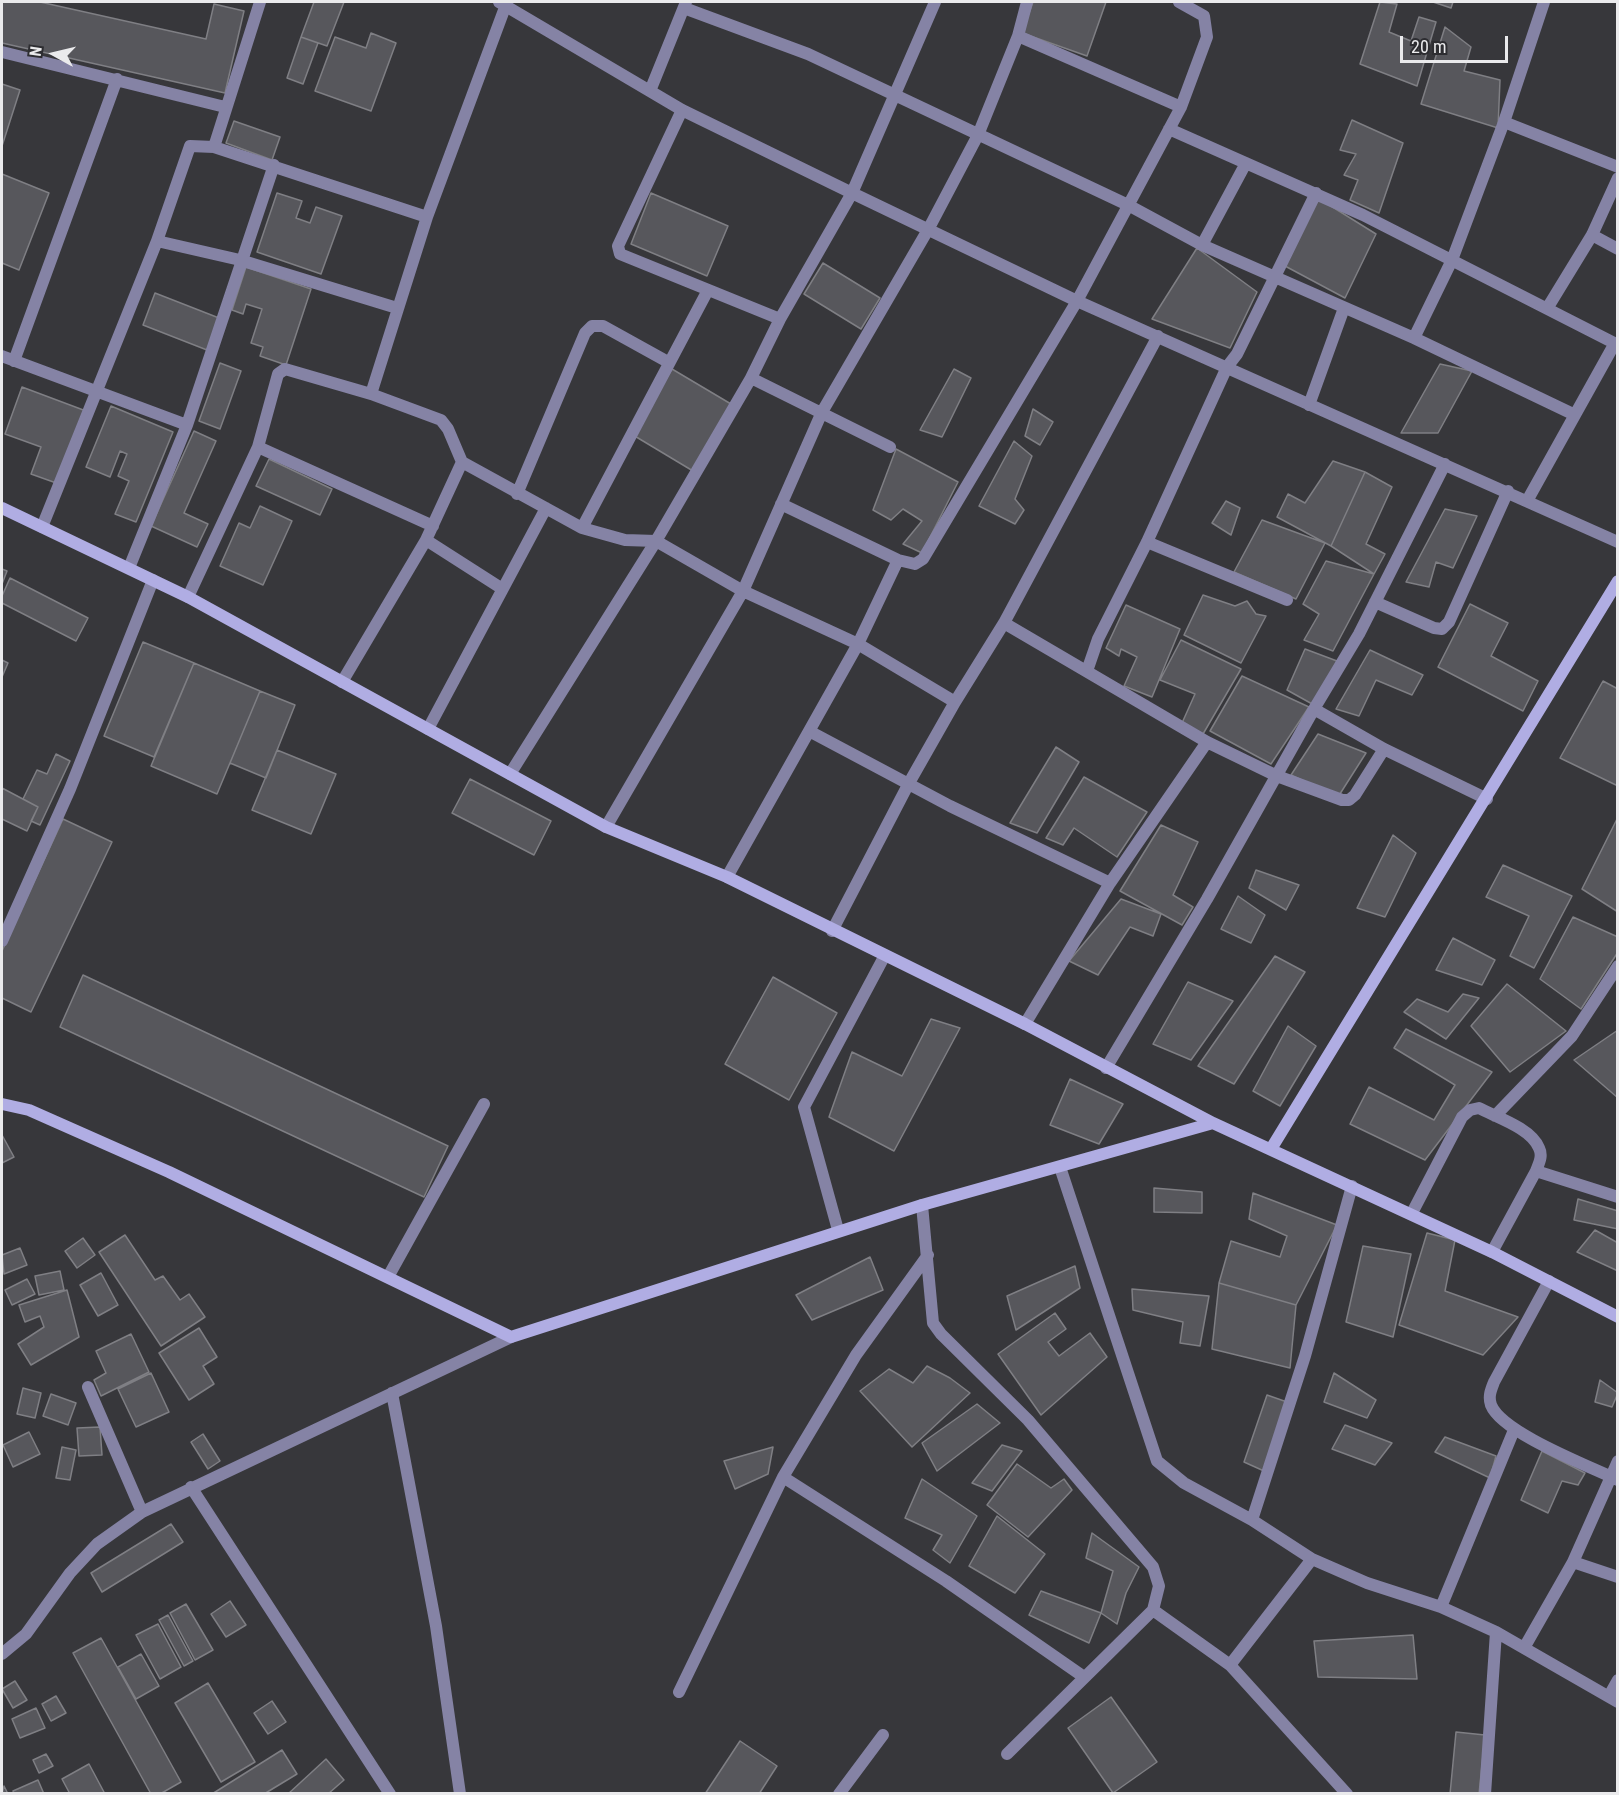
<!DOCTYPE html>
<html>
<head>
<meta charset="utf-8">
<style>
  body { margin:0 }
  #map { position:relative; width:1619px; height:1795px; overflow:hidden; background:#37373b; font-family:"Roboto Condensed",sans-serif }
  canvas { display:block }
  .frame { position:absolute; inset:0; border:3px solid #eaeaec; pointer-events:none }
  .north { position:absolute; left:24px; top:24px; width:60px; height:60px; -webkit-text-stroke:4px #2d2d31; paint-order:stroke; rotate:278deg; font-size:16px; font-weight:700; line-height:24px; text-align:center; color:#eaeaec }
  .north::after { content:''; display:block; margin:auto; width:21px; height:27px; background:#eaeaec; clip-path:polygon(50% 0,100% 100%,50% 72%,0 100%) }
  .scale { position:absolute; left:1400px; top:36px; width:108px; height:27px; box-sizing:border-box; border:3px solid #eaeaec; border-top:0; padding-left:8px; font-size:18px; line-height:21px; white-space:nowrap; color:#eaeaec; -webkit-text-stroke:4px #2d2d31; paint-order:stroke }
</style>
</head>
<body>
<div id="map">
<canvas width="1619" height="1795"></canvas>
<div class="frame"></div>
<div class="north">N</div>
<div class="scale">20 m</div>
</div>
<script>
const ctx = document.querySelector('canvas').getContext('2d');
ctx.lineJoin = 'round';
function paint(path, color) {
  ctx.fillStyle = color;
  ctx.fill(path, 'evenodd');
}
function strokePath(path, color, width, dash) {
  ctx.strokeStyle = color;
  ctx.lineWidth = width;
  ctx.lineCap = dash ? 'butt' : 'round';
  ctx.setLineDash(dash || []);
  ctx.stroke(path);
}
const building = new Path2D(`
  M2 2H40L206 39 214 4 244 11 225 93 2 43Z
  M314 2H344L327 46 301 37Z
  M1033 2H1106L1087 56 1022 33Z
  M1380 2 1397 4 1389 32 1411 41 1419 17 1436 22 1417 86 1360 64Z
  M1433 2H1453L1451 8Z
  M1445 27 1471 47 1464 71 1500 80 1498 128 1421 104Z
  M371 33 396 43 371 111 315 91 335 37 366 48Z
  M301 37 318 43 303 84 287 78Z
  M2 84 20 90 2 146Z
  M1352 120 1403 143 1379 213 1350 200 1358 180 1344 175 1356 154 1340 150Z
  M234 121 280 137 272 160 226 143Z
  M2 174 49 193 19 270 2 263Z
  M277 193 302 201 296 218 310 223 316 207 342 216 321 274 257 252Z
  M651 193 728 226 707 276 631 244Z
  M1318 198 1376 234 1345 298 1285 266Z
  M1197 248 1257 292 1230 348 1152 319Z
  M823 263 880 298 861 329 804 294Z
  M246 267 311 289 286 365 260 356 263 347 251 343 262 309 246 304 243 314 232 310Z
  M155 293 219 318 207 350 143 325Z
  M220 363 241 371 220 429 199 421Z
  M1440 364 1472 371 1438 433H1401Z
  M672 369 731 404 693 471 633 435Z
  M954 369 971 378 942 437 920 430Z
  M22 387 86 411 59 484 31 474 41 447 5 434Z
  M111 406 173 432 136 522 115 514 129 481 118 476 127 454 120 451 110 477 86 467Z
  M1033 409 1053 422 1040 445 1025 436Z
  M194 431 216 441 184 513 208 524 197 547 151 526Z
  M1014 441 1032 456 1015 499 1024 510 1015 524 979 506Z
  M896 449 958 482 922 553 903 544 922 521 903 509 891 520 873 510Z
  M269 459 332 489 320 515 256 486Z
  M1333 461 1365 472 1331 546 1277 517 1288 494 1305 503Z
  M1365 472 1392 487 1366 544 1385 554 1374 574 1331 546Z
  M1226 501 1240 508 1231 535 1212 523Z
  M260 506 292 521 263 585 220 566 239 523 250 528Z
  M1445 509 1477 516 1453 568 1436 562 1429 587 1406 582Z
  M1262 520 1325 543 1296 599 1234 572Z
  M1326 561 1374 574 1333 651 1304 640 1319 614 1303 604Z
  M2 569 7 571 2 584Z
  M10 578 88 618 76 641 2 603V596Z
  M1203 595 1235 606 1247 601 1256 614 1266 616 1241 663 1184 635Z
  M1470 604 1508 623 1491 656 1538 681 1523 711 1438 667Z
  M1126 605 1180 629 1152 697 1124 686 1137 657 1121 649 1119 656 1106 648Z
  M1181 640 1241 669 1203 734 1182 723 1195 694 1160 680Z
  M143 642 194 663 154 757 104 736Z
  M1305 649 1337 661 1314 705 1287 690Z
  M1370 650 1423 675 1412 695 1376 680 1359 716 1336 709Z
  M2 660 8 663 2 677Z
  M194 663 260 691 217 794 151 766Z
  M1242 676 1309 707 1271 764 1210 731Z
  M1603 681 1618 689V786L1560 758Z
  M260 691 295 705 266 778 230 763Z
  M1318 734 1366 753 1338 797 1291 775Z
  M1056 747 1079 762 1037 833 1010 823Z
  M277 750 336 774 311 834 252 810Z
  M56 754 70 761 40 825 31 821 38 807 23 799 37 770 47 774Z
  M1084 777 1147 812 1117 857 1074 828 1063 845 1046 838Z
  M470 779 551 821 534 855 452 813Z
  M2 788 38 807 27 831 2 819Z
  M1618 817V912L1582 889Z
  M63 819 112 842 31 1012 2 998V951Z
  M1161 825 1198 842 1173 895 1193 907 1182 925 1120 891Z
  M1393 835 1416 853 1385 917 1357 908Z
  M1503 865 1572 896 1534 968 1510 956 1529 916 1486 897Z
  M1256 870 1299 885 1286 910 1249 888Z
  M1238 896 1265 915 1251 943 1221 929Z
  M1121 899 1161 914 1153 936 1130 927 1098 975 1069 961Z
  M1573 917 1618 937V952L1581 1009 1540 979Z
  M1453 938 1495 960 1482 985 1436 970Z
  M1275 956 1305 972 1234 1084 1198 1066Z
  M83 975 448 1146 424 1197 60 1027Z
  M773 977 837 1013 789 1100 725 1064Z
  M1188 982 1233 1001 1191 1060 1153 1044Z
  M1507 984 1566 1031 1510 1072 1471 1026Z
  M1463 994 1479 998 1446 1039 1404 1012 1417 999 1448 1012Z
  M931 1019 960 1028 894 1151 829 1117 852 1052 902 1076Z
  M1288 1026 1316 1046 1280 1106 1253 1091Z
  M1406 1029 1492 1072 1425 1160 1350 1124 1369 1087 1434 1120 1455 1085 1394 1048Z
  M1618 1030V1098L1574 1060Z
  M1070 1079 1123 1104 1099 1144 1050 1125Z
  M2 1135 14 1157 2 1163Z
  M1154 1188 1202 1192V1213L1154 1212Z
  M1253 1193 1337 1225 1296 1305 1219 1283 1231 1241 1280 1257 1287 1236 1249 1219Z
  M1578 1199 1618 1211V1229L1574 1220Z
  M1595 1230 1618 1243V1271L1577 1252Z
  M1427 1233 1455 1240 1445 1291 1518 1317 1483 1355 1399 1325Z
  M125 1235 155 1280 163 1276 180 1300 189 1294 205 1317 161 1346 99 1252Z
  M83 1238 95 1255 77 1268 65 1251Z
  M1363 1246 1411 1254 1393 1337 1346 1322Z
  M20 1248 27 1265 4 1274 2 1255Z
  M870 1257 883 1290 812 1320 796 1295Z
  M1075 1266 1080 1288 1016 1330 1007 1296Z
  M60 1271 64 1290 39 1295 35 1276Z
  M101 1273 118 1305 98 1316 80 1285Z
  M27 1279 35 1294 12 1305 5 1290Z
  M1219 1283 1296 1305 1290 1368 1212 1349Z
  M1132 1289 1209 1296 1200 1346 1180 1343 1183 1322 1133 1310Z
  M67 1290 79 1337 31 1365 18 1344 44 1327 40 1316 25 1322 19 1305Z
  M1055 1313 1066 1329 1048 1342 1059 1356 1090 1333 1107 1357 1041 1415 998 1354Z
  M199 1328 217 1357 203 1366 214 1384 189 1400 159 1353Z
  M131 1334 149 1372 101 1396 94 1380 106 1373 96 1351Z
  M927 1366 950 1378 970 1393 912 1447 860 1391 889 1369 913 1383Z
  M151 1373 169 1412 136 1427 118 1389Z
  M1334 1373 1376 1400 1367 1418 1324 1402Z
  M1600 1380 1618 1393 1612 1407 1595 1402Z
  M23 1388 41 1393 35 1418 17 1414Z
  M51 1394 76 1403 68 1425 43 1416Z
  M1267 1395 1287 1402 1264 1471 1244 1462Z
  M977 1404 1000 1423 937 1471 922 1443Z
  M1345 1425 1392 1443 1375 1465 1332 1449Z
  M100 1427 102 1455 79 1456 77 1428Z
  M29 1432 40 1454 13 1467 3 1445Z
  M203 1434 220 1461 208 1469 191 1442Z
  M1445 1437 1496 1456 1490 1478 1435 1452Z
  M1002 1445 1022 1451 992 1491 972 1483Z
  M62 1447 76 1450 70 1480 56 1478Z
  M773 1447 768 1474 735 1489 724 1461Z
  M1542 1451 1585 1473 1578 1485 1562 1481 1548 1513 1521 1500Z
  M1017 1464 1051 1488 1064 1479 1072 1490 1028 1537 987 1505Z
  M922 1479 977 1516 950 1563 933 1550 942 1535 905 1518Z
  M997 1516 1045 1554 1015 1593 969 1566Z
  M171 1524 183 1542 102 1592 91 1573Z
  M1092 1533 1139 1567 1126 1593 1117 1624 1101 1613 1113 1571 1086 1558Z
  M1041 1591 1101 1613 1089 1643 1029 1615Z
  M230 1601 246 1625 226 1637 211 1614Z
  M186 1604 213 1650 195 1660 170 1613Z
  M168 1615 193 1661 184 1666 159 1620Z
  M158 1624 181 1667 160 1679 136 1635Z
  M1413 1635 1417 1679 1318 1677 1314 1641Z
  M101 1638 181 1782 160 1794H151L73 1653Z
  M141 1654 159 1686 136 1699 118 1667Z
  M15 1681 27 1700 13 1708 2 1689Z
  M208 1683 255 1762 221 1782 175 1703Z
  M56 1696 66 1713 51 1721 42 1704Z
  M1111 1697 1157 1762 1113 1793 1068 1728Z
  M272 1701 286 1722 268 1734 254 1713Z
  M36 1708 45 1728 20 1738 12 1719Z
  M1456 1732 1485 1735 1479 1794H1450Z
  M740 1741 777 1766 759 1794H705Z
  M282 1750 297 1774 264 1794H212Z
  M46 1754 53 1766 39 1773 33 1760Z
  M326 1759 344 1780 328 1794H288Z
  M89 1764 105 1794H70L62 1779Z
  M38 1780 44 1794H14L13 1791Z
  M4 1786 8 1794H2Z`);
const street = new Path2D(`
  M499 2 682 110 852 193 1077 301 1618 542
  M684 8 808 54 1128 205 1202 245 1414 338 1575 415
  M1018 36 1181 107
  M2 52 225 107
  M650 91 686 2
  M682 110 618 246 620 254 780 319
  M1504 122 1618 167
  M1169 129 1363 215 1618 345
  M214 147 260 2
  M1592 235 1618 249
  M157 241 240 260 397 308
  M1202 245 1246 163
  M1548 307 1592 235 1618 178
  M1414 338 1452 260 1504 122 1544 2
  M2 356 187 425
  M14 361 117 79
  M371 394 427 217 507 2
  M1309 405 1344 308
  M258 447 433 526
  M890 447 751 378 780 319 852 193 935 2
  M462 462 582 528 625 540 656 541 743 591 858 644 955 702
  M517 494 585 333 592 326H603L668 362
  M1527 501 1615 343
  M781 504 898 560 915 564 923 559 1077 301 1181 107 1207 37 1204 16 1179 2
  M42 527 157 241 190 146 214 147 427 217
  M582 528 708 290
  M426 540 501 588
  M1147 542 1287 600
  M129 568 187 425 274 165
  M188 597 258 447 278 374 285 369 371 394 441 420 448 429 462 462 426 540 342 682
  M1375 602 1434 628 1442 629 1449 622 1508 491
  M1004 623 1207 742 1277 776 1342 800H1349L1355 795 1384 749
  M1087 671 1098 639 1147 542 1227 367 1237 354 1316 193
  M1314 709 1384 749 1487 799
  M428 729 546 508
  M809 731 950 806 1110 883
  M510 774 656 541 751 378
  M606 827 743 591 822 412 929 228 978 135 1018 36 1027 2
  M727 877 858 644 898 560
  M832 931 909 783 955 702 1004 623 1158 336
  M2 941 70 789 153 580
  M1025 1024 1110 883 1207 742
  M1106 1068 1207 899 1314 709 1359 634 1445 464
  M1495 1116 1572 1036 1618 966
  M1060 1167 1157 1461 1184 1483 1252 1520 1312 1559 1367 1583 1441 1607 1496 1632 1618 1702
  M1536 1171 1618 1197
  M922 1205 933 1323 941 1334 1028 1420 1153 1567 1159 1586 1153 1610 1007 1754
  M1412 1213 1462 1117 1470 1110 1479 1108C1496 1117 1531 1128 1539 1148 1543 1156 1539 1163 1536 1171L1492 1252
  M838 1230 804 1107 884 957
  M388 1277 484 1104
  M1549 1281 1494 1382C1491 1390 1488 1396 1491 1405 1502 1433 1589 1466 1618 1480
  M88 1387 142 1512
  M392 1393 436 1626 460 1794
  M783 1477 946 1581 1084 1677
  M191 1487 390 1794
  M1252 1520 1305 1356 1352 1186
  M1573 1562 1618 1577
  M1441 1607 1514 1430
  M1153 1610 1230 1665 1347 1794
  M1524 1648 1573 1562 1618 1461
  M2 1654 26 1634 70 1573 97 1544 142 1512 511 1337
  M1230 1665 1312 1559
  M679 1692 783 1477 856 1355 928 1255
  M1609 1696 1618 1680
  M839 1794 883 1735
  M1485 1794 1496 1632`);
const secondary = new Path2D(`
  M2 508 188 597 606 827 727 877 1025 1024 1213 1123 1492 1252 1618 1317
  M2 1104 29 1110 169 1172 511 1337 922 1205 1213 1123
  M1271 1149 1618 581`);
paint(building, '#57575c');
strokePath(building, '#7f7f84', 1.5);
strokePath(street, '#8583a5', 12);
strokePath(secondary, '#b0ade3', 12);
</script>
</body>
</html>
